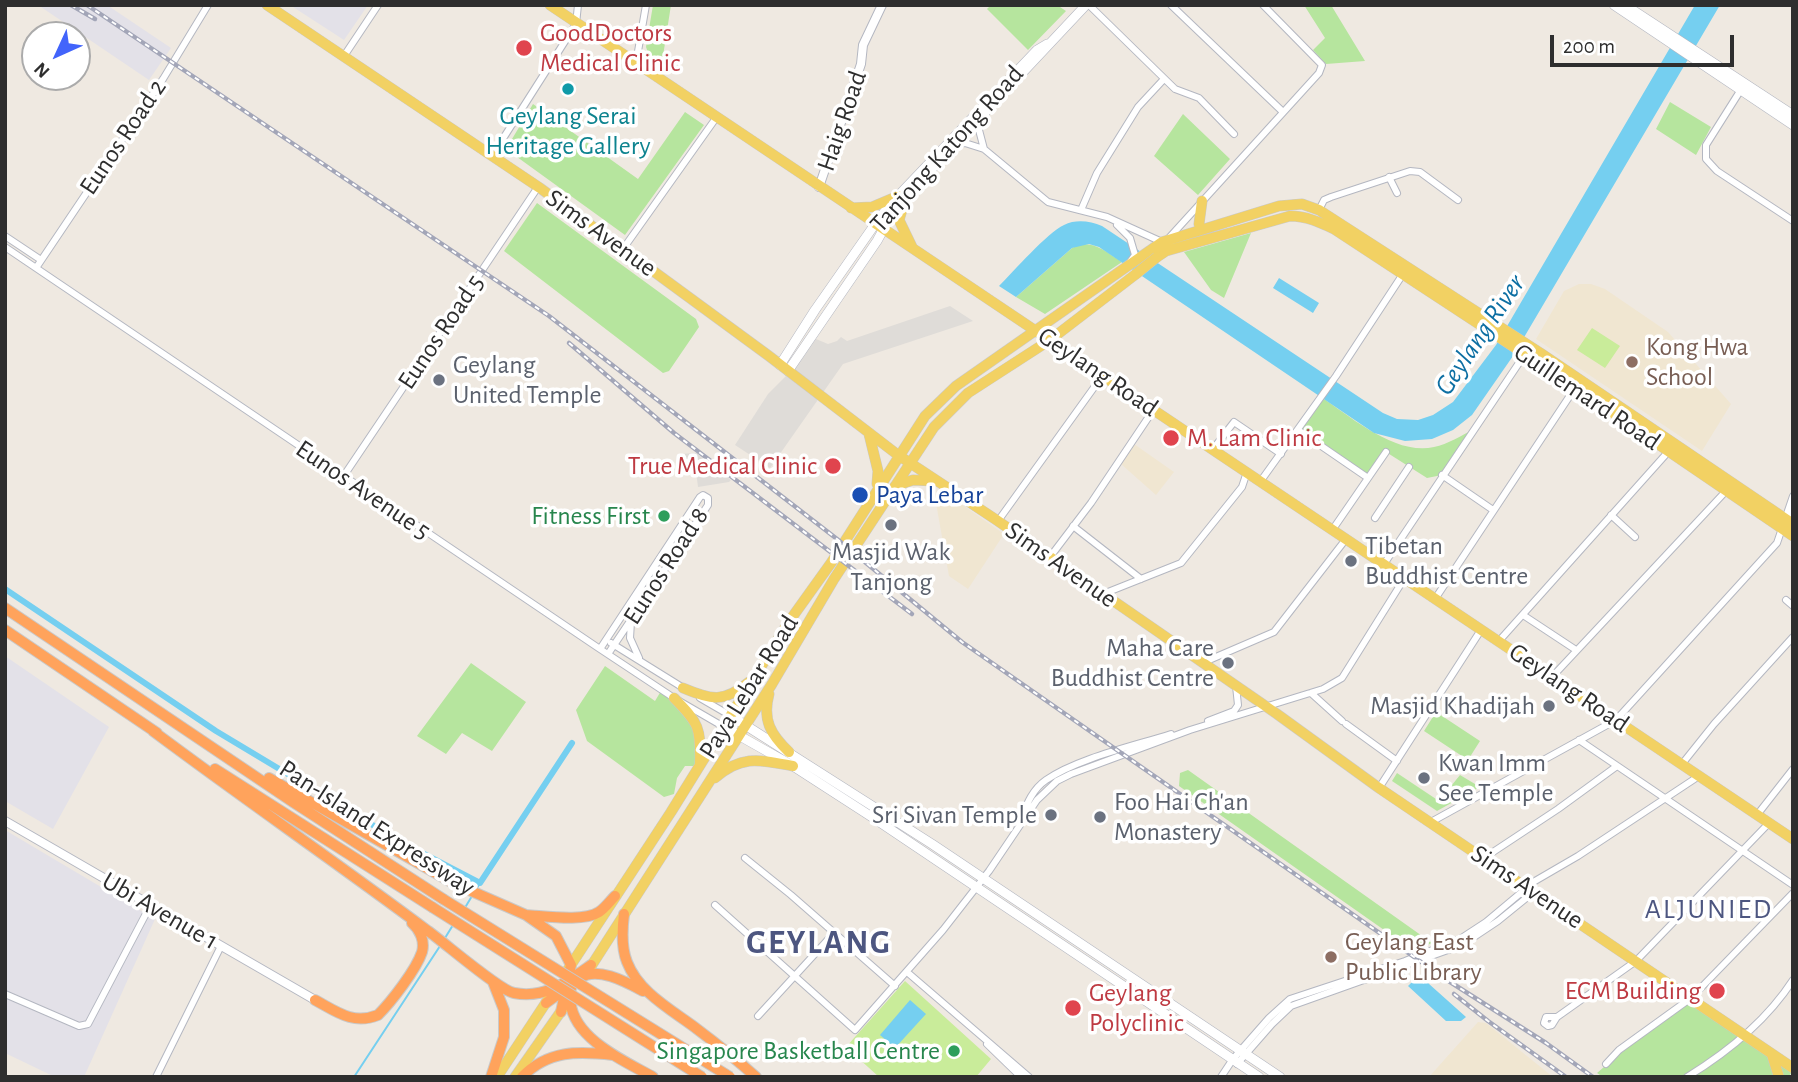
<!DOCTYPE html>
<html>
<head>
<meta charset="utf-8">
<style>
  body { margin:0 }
  #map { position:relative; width:1798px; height:1082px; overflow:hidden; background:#efe9e1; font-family:"Alegreya Sans",sans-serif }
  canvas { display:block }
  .frame { position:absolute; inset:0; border:7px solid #2e2e2e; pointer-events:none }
  .north { position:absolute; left:21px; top:21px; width:70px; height:70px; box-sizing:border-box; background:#fff; border:2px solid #ababab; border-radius:50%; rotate:225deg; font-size:19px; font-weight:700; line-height:28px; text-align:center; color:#2e2e2e }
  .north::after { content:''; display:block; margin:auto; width:24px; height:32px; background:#4264fb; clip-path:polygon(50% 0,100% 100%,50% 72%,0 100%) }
  .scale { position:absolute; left:1550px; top:35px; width:184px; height:32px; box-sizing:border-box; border:4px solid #2e2e2e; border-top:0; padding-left:9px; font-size:21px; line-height:24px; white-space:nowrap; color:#2e2e2e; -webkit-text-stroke:5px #fff; paint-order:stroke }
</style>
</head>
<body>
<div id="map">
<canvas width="1798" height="1082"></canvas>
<div class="frame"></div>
<div class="north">N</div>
<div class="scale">200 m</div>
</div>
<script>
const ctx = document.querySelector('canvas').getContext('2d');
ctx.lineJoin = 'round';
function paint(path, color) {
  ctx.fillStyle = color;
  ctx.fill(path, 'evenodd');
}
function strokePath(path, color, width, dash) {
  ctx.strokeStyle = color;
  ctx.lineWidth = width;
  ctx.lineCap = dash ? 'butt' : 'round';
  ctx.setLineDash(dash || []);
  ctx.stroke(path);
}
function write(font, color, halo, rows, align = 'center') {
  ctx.font = font + ' "Alegreya Sans",sans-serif';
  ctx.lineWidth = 7;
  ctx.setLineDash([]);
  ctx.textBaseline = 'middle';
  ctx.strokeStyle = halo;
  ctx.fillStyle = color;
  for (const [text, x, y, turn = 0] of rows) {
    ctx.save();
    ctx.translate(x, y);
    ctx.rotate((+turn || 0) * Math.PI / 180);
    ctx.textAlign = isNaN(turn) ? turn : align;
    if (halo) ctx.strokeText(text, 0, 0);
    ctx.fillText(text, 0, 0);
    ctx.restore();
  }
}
const industrial = new Path2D(`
  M38 5H107L171 48 149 80Z
  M290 5H368L344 40Z
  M5 656 109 727 53 829 5 801Z
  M5 830 155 919 84 1077H55L5 1053Z`);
const education = new Path2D(`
  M1579 284H1591L1605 289 1668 332 1731 404 1702 451 1536 339 1564 291Z
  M1134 444 1174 472 1156 495 1121 464Z
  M944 492 1004 534 968 589 949 576 936 503Z
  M1478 1022 1486 1023 1553 1077H1429Z`);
const green = new Path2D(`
  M653 5H671L663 56 681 68 669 69 649 55 646 47Z
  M991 5H1057L1066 11 1028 50 987 9Z
  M1304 5H1331L1365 61 1326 64 1313 50 1325 38Z
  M1670 102 1711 127 1696 155 1656 129Z
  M533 104 638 179 685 112 704 125 625 235 506 149Z
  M1183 114 1230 159 1198 195 1154 156Z
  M537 203 696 319 699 327 669 371 663 373 504 251Z
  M1251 233 1224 298 1211 290 1184 252Z
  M1081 244C1097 243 1108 253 1122 262L1045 314 1016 297 1072 248Z
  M1321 397C1351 417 1396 456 1434 447 1448 444 1461 436 1474 429L1442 475 1427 478 1386 452 1368 478 1298 430Z
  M471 663 526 702 492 751 462 733 446 754 417 736Z
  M605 666 655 701 661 691 672 700 694 727 698 762 695 766H685L677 778 674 794 664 797 587 741 576 710Z
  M1436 712 1480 741 1468 760 1424 731Z
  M1188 770 1432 943 1414 951 1179 786 1180 773Z
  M1397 773 1439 801 1460 775 1480 787 1437 811 1392 781Z
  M1691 998 1793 1071 1788 1077H1603L1597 1073 1640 1036Z`);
const pitch = new Path2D(`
  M1592 328 1620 346 1605 368 1577 350Z
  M905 981 991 1059 976 1077H879L846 1047Z`);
const plaza = new Path2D(`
  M950 306 973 321 843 364 770 468 735 445 768 394 799 363 816 339 828 344 837 341 841 337 847 341Z
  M696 453 731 480 729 482 698 487 697 479 692 465 680 454Z`);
const water = new Path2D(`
  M1695 5H1720L1513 356 1472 415 1453 430 1432 439 1405 441 1374 433 1099 247 1089 244 1072 248 1016 297 999 286C1014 271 1047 233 1064 225 1076 219 1090 221 1102 226L1383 413 1397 419 1418 420 1433 415 1453 402 1496 345Z
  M1279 278 1319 303 1313 313 1273 288Z
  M1419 975 1466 1017 1461 1021H1446L1408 986Z
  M910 1000 926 1014 895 1048 880 1035Z`);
const stream = new Path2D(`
  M477 888 480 883
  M466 906 472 896
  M445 938 453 925
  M354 1077 440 946`);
const canal = new Path2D(`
  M5 589 216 731 401 842 480 883 572 743`);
const minor = new Path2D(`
  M1089 5 1175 89 1199 98 1234 134
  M1171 5 1283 112
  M344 56 378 5
  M636 63 646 5
  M1742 88 1706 145V159L1717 171 1793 221
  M980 120 979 130 984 149
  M957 144 965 143 984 149 1048 202 1107 217 1162 242
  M498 159 497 148 576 24 578 5
  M1389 177 1397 193
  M1081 210 1097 173 1138 107 1164 79
  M1319 210 1324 200 1331 197 1410 171 1420 172 1458 200
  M1117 225 1130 238 1135 255 1130 262
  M5 236 41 260
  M1168 239 1319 73 1322 65 1263 5
  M5 247 597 647 674 698 724 727
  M623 249 716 118
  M36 268 163 79 208 5
  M1298 430 1368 478
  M1213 449 1234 422 1281 454
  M1442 475 1493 510
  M343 477 538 187
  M1260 482 1336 376 1403 274
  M1611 515 1635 537
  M1375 518 1409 467
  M998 521 1103 375
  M1787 521 1793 509
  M1073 526 1141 579
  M1333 529 1386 452
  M1050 557 1091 503 1154 409
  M1384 564 1525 354
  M1103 594 1181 563 1242 487 1247 472
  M1435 599 1575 388
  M1786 600 1793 606
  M1523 615 1576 650
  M631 622 630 638 639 658
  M1499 641 1668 452
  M611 643 685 689
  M600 649 700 497 703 495 708 498V505L608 654
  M1202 663 1274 632 1346 539
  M1552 677 1726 491
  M1311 693 1342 721
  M700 698 731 716
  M1208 721 1234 711 1238 705 1236 686
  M1346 724 1397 761
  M1579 740 1793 885
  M1682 764 1714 724 1793 637
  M1379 788 1481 630
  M1757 815 1793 769
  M1022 817C1027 803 1033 789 1046 780 1078 758 1134 746 1171 734
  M1431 822 1616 720 1777 543 1793 496
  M745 858 791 895 895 986
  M1484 858 1558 809 1617 766
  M715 905 855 1030 943 930 989 871 1037 800 1057 781 1071 774 1190 730 1323 689 1342 678 1404 579
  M907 972 1029 1077
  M5 994 79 1026 88 1024 150 906
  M758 1016 834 933
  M1557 1017H1546L1544 1023 1548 1026 1552 1025 1557 1017 1636 961 1769 823
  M987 1044 1021 1077
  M1237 1064 1272 1024 1291 1006 1462 945 1498 921 1535 891
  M1606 1064 1619 1050 1691 998 1793 893
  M156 1077 221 946
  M1221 1077 1233 1059 1269 1018 1290 999 1405 961 1460 939 1486 922 1535 881 1578 856 1699 776
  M1687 1077C1728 1052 1767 1020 1793 980`);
const tertiary = new Path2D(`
  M819 187 861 64 863 45 882 5
  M5 821 315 1000`);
const secondary = new Path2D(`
  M1614 5 1793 125
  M1625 5 1793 115
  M780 365 815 310 880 217 898 196 1037 50 1047 44
  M788 371 877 241 887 223 916 186 1086 5
  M731 716 932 844 1280 1077
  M724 727 793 766 875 819 1259 1077`);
const primary = new Path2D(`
  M267 5 540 188 769 356 898 455 995 519 1277 714 1379 788 1793 1068
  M550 5 1793 839
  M905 200 899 220 912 247
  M851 208 872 207 898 196
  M1201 229 1199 224 1202 201
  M1157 257 1166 251 1290 216C1306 216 1319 222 1334 229L1558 376 1793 536
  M869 434 878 471 877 484
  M895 486 913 480 934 481
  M683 688C711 700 724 703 749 682
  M769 694C762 720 771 735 789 752
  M674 698C699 723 701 728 700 763
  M715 778C742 754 761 760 793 766
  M567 971 671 812 788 623 831 563 925 416 956 386 1162 242 1279 206 1302 204 1319 210 1542 354 1793 524
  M588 971 772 684 834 579 934 427 968 393 1050 340 1136 274
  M1772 1055 1779 1077
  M497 1077 549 998
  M515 1077 564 1007`);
const motorway = new Path2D(`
  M5 608 293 802 443 899
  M5 630 157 733
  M153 731C244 799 337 863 428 931 445 943 499 990 514 993 545 999 567 982 591 965
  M215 769 432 907
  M269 778 453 883 526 915 556 936 571 965 561 1012
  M624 914C622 930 621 947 627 962 639 993 672 1010 697 1029 717 1044 737 1060 756 1077
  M526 915C545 916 584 922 599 912 605 908 610 901 615 896
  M580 978C597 966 626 982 643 991
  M571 988C562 1034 621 1059 653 1077
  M315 1000C337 1012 353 1025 378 1015 391 1002 416 970 422 952 425 941 420 930 412 923
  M546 1003 564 990
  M491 1077 504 1037V1010L493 982
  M522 1077C548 1050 578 1051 613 1055`);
const rail = new Path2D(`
  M71 5 95 19
  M87 5 549 316 837 539 962 642 1447 980 1546 1043 1593 1077
  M569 343 674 433 912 614
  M1454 994 1488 1021 1566 1077`);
const primaryBridge = new Path2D(`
  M1136 274 1157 257`);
const motorwayBridge = new Path2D(`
  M443 899 730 1077
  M432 907 702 1077`);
const markers = [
  [524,48,9,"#e0444e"],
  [568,89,7,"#0f9aa8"],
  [1632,362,7,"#8d6e63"],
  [439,380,7,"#6b7280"],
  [1171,438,9,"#e0444e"],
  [833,466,9,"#e0444e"],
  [860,495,9,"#1a4fb4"],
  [664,516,7,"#2e9e5b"],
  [891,525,7,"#6b7280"],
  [1351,561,7,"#6b7280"],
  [1228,663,7,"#6b7280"],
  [1549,706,7,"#6b7280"],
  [1424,778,7,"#6b7280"],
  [1051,815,7,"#6b7280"],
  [1100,817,7,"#6b7280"],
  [1331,957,7,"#8d6e63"],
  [1717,991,9,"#e0444e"],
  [1073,1008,9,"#e0444e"],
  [954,1051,7,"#2e9e5b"]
];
const healthNames = [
  ["GoodDoctors",540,33],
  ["Medical Clinic",540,63],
  ["M. Lam Clinic",1187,438],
  ["True Medical Clinic",817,466,"right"],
  ["ECM Building",1701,991,"right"],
  ["Geylang",1089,993],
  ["Polyclinic",1089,1023]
];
const cultureNames = [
  ["Geylang Serai",568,116],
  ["Heritage Gallery",568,146]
];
const streetNames = [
  ["Haig Road",842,121,-71],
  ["Eunos Road 2",123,137,-56],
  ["Tanjong Katong Road",947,149,-48],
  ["Sims Avenue",601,233,36],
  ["Eunos Road 5",441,332,-56],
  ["Geylang Road",1098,372,34],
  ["Guillemard Road",1587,397,34],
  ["Eunos Avenue 5",363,490,34],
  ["Sims Avenue",1061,565,35],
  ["Eunos Road 8",666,566,-57],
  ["Paya Lebar Road",749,687,-58],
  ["Geylang Road",1569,688,34],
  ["Pan-Island Expressway",377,828,33],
  ["Sims Avenue",1527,887,34],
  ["Ubi Avenue 1",160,911,30]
];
const educationNames = [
  ["Kong Hwa",1646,347],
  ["School",1646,377],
  ["Geylang East",1345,942],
  ["Public Library",1345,972]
];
const worshipNames = [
  ["Geylang",453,365],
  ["United Temple",453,395],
  ["Tibetan",1365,546],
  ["Buddhist Centre",1365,576],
  ["Masjid Wak",891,552,"center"],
  ["Tanjong",891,582,"center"],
  ["Maha Care",1214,648,"right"],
  ["Buddhist Centre",1214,678,"right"],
  ["Masjid Khadijah",1535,706,"right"],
  ["Kwan Imm",1438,763],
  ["See Temple",1438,793],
  ["Foo Hai Ch'an",1114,802],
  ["Monastery",1114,832],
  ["Sri Sivan Temple",1037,815,"right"]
];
const transitNames = [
  ["Paya Lebar",876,495]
];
const leisureNames = [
  ["Fitness First",650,516],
  ["Singapore Basketball Centre",940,1051]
];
const waterNames = [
  ["Geylang River",1480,335,-56]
];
const neighbourhoodNames = [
  ["ALJUNIED",1709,910]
];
const districtNames = [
  ["GEYLANG",819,943]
];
paint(industrial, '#e3e1e8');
paint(education, '#f0e6d1');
paint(green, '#b6e59e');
paint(pitch, '#c9ec9a');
paint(plaza, '#dfdcd8');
paint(water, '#75cff0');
strokePath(stream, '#75cff0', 2);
strokePath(canal, '#75cff0', 6);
strokePath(minor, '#b4b7c1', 8);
strokePath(tertiary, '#b4b7c1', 10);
strokePath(secondary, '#b4b7c1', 10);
strokePath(primary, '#c9c9c9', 11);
strokePath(motorway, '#c9c9c9', 12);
strokePath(minor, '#fff', 6);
strokePath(tertiary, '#fff', 8);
strokePath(secondary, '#fff', 9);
strokePath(primary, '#f2d163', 10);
strokePath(motorway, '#ffa35c', 10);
strokePath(rail, '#a3a6b8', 4.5);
strokePath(rail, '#fff', 2, [5]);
strokePath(primaryBridge, '#c9c9c9', 11, []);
strokePath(motorwayBridge, '#c9c9c9', 12, []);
strokePath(primaryBridge, '#f2d163', 10);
strokePath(motorwayBridge, '#ffa35c', 10);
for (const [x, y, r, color] of markers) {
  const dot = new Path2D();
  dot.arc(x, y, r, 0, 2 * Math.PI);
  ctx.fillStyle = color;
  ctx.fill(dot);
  strokePath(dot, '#fff', 2.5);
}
write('26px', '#be3a42', '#fff', healthNames, 'left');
write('26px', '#0d838f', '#fff', cultureNames);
write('26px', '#2e2e2e', '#fff', streetNames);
write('26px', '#785e54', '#fff', educationNames, 'left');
write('26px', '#5b616d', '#fff', worshipNames, 'left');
write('26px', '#164399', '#fff', transitNames, 'left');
write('26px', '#27864d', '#fff', leisureNames, 'right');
write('italic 28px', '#0d6fa3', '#fff', waterNames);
ctx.letterSpacing = '2px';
write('28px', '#4d5680', '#fff', neighbourhoodNames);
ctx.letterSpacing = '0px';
ctx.letterSpacing = '2px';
write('bold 33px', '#4d5680', '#fff', districtNames);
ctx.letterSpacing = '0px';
</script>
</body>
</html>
